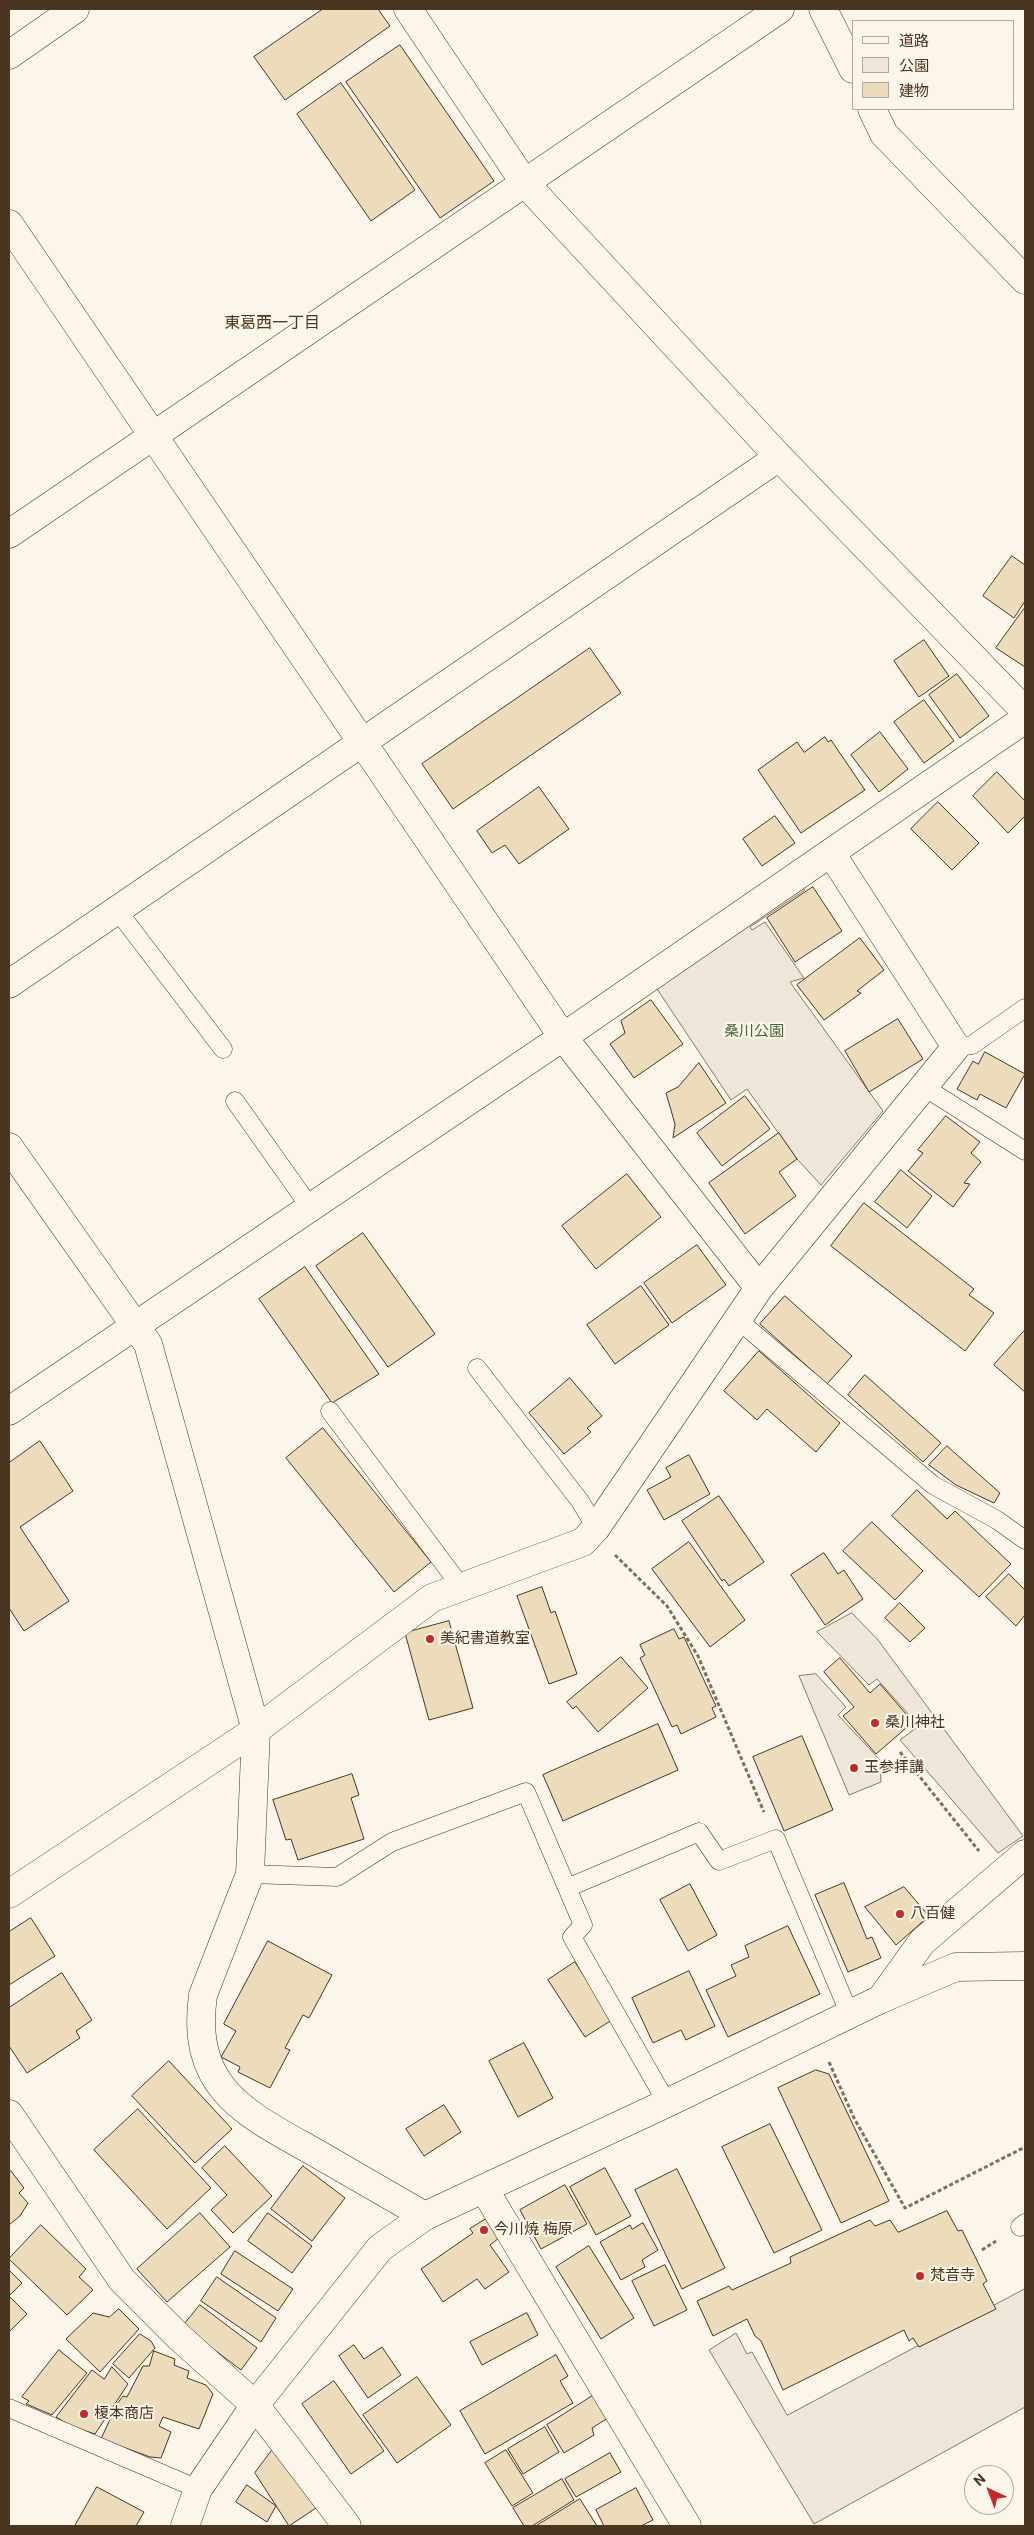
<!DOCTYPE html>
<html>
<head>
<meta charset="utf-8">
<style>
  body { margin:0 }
  #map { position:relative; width:1034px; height:2535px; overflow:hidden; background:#fbf6e9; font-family:Roboto,"Noto Sans JP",sans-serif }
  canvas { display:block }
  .frame { position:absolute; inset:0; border:10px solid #4a3520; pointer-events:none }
  .legend { position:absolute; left:852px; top:20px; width:162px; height:90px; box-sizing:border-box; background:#fbf6e9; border:1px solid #b4a999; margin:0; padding:6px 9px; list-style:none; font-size:15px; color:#4a3520 }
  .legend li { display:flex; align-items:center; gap:10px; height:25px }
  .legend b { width:25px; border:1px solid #b4a999 }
  .north { position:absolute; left:964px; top:2465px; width:50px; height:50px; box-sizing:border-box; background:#fbf6e9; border:1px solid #b4a999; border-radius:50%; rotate:317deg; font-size:14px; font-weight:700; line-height:20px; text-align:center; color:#4a3520 }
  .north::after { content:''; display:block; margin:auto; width:18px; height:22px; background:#c62828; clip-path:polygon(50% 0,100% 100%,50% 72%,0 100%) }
</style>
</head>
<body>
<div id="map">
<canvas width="1034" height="2535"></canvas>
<div class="frame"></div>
<ul class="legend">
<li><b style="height:6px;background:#fbf6e9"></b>道路</li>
<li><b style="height:14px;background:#ede6d9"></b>公園</li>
<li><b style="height:14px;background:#ecdcbc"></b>建物</li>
</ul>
<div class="north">N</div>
</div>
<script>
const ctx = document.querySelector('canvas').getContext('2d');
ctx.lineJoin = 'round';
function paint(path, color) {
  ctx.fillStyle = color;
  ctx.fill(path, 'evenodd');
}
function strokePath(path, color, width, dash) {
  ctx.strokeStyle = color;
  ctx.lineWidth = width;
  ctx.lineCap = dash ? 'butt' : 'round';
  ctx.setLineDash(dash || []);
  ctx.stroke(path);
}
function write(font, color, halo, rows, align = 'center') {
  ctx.font = font + ' Roboto,"Noto Sans JP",sans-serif';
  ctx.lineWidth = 4;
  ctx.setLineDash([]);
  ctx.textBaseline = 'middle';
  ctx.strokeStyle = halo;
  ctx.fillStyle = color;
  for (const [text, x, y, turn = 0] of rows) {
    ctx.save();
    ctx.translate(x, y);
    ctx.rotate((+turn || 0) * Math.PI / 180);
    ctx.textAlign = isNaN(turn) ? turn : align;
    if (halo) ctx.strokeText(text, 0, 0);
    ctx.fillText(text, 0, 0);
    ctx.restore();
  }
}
const green = new Path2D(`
  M794 881 805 890 750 927 752 930 765 922 804 978 790 982 883 1111 821 1185 797 1159 747 1089 731 1100 649 977Z
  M852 1613 878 1640 1023 1836 998 1853 900 1740 919 1726 877 1679 869 1685 817 1632Z
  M816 1674 846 1707 838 1715 880 1760 881 1782 849 1795 799 1676Z
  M1025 2289V2407L814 2524 709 2350 736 2333 747 2354 752 2352 787 2415Z`);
const building = new Path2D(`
  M323 9H378L390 26 285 100 254 57Z
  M400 45 494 181 440 218 346 82Z
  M341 83 415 190 371 221 297 114Z
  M1012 556 1025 565V601L1014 618 983 596Z
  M1024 609 1025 610V667L996 648Z
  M924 640 949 676 919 697 894 661Z
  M590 648 621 693 453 809 422 764Z
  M957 674 989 716 960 738 929 695Z
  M924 700 954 741 924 763 894 722Z
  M880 732 908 769 879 792 851 755Z
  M825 737 828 742 831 740 865 790 801 833 758 770 797 742 804 752Z
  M997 772 1025 801V816L1008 833 973 796Z
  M539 787 569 829 519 864 505 845 492 853 477 831Z
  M938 802 979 843 952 870 911 829Z
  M775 816 795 843 762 866 743 839Z
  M813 887 842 931 795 962 767 918Z
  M860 938 884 970 857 991 861 993 824 1020 797 985Z
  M651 1000 683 1044 634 1078 610 1044 625 1033 621 1021Z
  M898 1019 923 1059 869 1092 845 1051Z
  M985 1052 1025 1074 1006 1108 980 1094 977 1100 957 1089 973 1061 978 1064Z
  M699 1063 726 1103 673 1138 675 1124 666 1093 678 1087Z
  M745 1096 770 1129 722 1166 697 1133Z
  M946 1116 980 1142 971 1153 981 1162 964 1183 970 1184 953 1207 908 1171 923 1153 918 1150Z
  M779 1133 797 1159 779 1172 796 1196 745 1234 709 1183Z
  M901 1170 932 1196 907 1228 875 1202Z
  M627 1174 661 1217 596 1269 562 1226Z
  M864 1203 974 1289 969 1295 994 1313 965 1351 831 1246Z
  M363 1233 435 1334 388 1367 316 1266Z
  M697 1245 726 1285 672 1323 644 1283Z
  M305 1267 379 1374 332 1403 259 1299Z
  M641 1286 669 1325 615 1364 587 1325Z
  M785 1296 852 1356 827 1384 760 1324Z
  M1025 1330V1392L994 1365Z
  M759 1351 840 1423 816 1452 767 1409 757 1420 724 1391Z
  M865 1375 941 1443 923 1462 848 1395Z
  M570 1378 602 1416 587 1428 591 1432 564 1454 529 1413Z
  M323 1428 431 1562 394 1592 286 1458Z
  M40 1441 73 1491 20 1527 69 1601 24 1631 9 1608V1463Z
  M947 1446 1000 1493 994 1503 956 1485 929 1465Z
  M689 1455 710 1494 664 1520 647 1490 671 1477 666 1468Z
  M917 1490 947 1519 955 1511 1011 1564 979 1597 892 1516Z
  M719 1496 764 1562 729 1586 724 1579 722 1581 682 1521Z
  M872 1522 923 1571 895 1600 843 1551Z
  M689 1542 745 1620 710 1647 652 1569Z
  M824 1553 838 1574 844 1570 863 1599 825 1625 791 1575Z
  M1009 1574 1025 1590V1615L1016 1626 986 1597Z
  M542 1587 551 1613 555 1611 577 1674 549 1684 517 1596Z
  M900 1603 925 1628 910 1642 885 1618Z
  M449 1621 473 1708 429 1720 405 1633Z
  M674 1629 679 1639 684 1637 716 1706 712 1708 716 1717 681 1734 677 1725 672 1727 640 1658 645 1655 640 1645Z
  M621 1657 648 1688 598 1732 576 1706 573 1709 567 1702Z
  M840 1658 870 1693 880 1684 913 1722 876 1754 843 1716 854 1707 824 1672Z
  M658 1724 678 1770 563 1821 543 1775Z
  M802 1736 833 1810 784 1831 753 1757Z
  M352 1774 359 1795 351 1798 364 1839 298 1860 291 1839 286 1840 273 1800Z
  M844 1883 867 1939 872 1937 881 1958 848 1972 815 1895Z
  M690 1884 717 1935 688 1951 660 1900Z
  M904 1887 929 1916 896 1945 865 1907Z
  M31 1918 55 1956 9 1985V1932Z
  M788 1926 820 1994 728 2037 706 1990 736 1976 731 1965 749 1957 745 1946Z
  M268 1941 332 1975 309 2018 303 2015 285 2048 290 2050 270 2088 238 2072 240 2067 221 2057 236 2031 224 2024Z
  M575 1962 612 2020 585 2037 548 1980Z
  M689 1971 715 2026 686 2040 681 2030 653 2043 632 1998Z
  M62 1973 92 2020 76 2031 80 2038 27 2073 9 2046V2008Z
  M524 2043 553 2098 518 2117 489 2061Z
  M169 2061 232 2129 195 2163 132 2096Z
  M816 2070 829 2074 889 2201 841 2223 778 2088Z
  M444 2105 461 2132 424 2156 406 2129Z
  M138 2109 211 2188 167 2229 94 2150Z
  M770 2124 822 2230 774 2253 722 2147Z
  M225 2146 272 2196 233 2233 211 2210 227 2195 202 2168Z
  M303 2166 345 2198 312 2241 271 2209Z
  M605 2168 631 2216 596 2235 570 2187Z
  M677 2169 725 2268 682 2289 635 2190Z
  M11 2171 24 2188 19 2193 28 2203 20 2216 9 2225V2173Z
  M565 2185 587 2224 541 2249 520 2210Z
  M947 2211 958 2231 962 2230 987 2281 983 2284 996 2309 919 2347 913 2338 909 2341 904 2330 783 2390 761 2341 755 2336 747 2319 713 2336 697 2301 729 2286 732 2290 791 2263 790 2257 870 2220 875 2226 890 2220 898 2232Z
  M200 2213 230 2247 167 2302 137 2269Z
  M268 2213 312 2246 292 2273 248 2241Z
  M486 2219 499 2238 490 2245 509 2272 485 2289 477 2279 443 2302 421 2269 473 2233 470 2229Z
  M643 2223 658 2250 642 2260 645 2267 621 2280 600 2242 630 2225 632 2229Z
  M41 2225 86 2269 79 2277 93 2290 67 2315 9 2259Z
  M589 2246 634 2318 601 2339 556 2267Z
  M235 2251 293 2289 278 2311 221 2274Z
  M665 2265 687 2310 654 2326 632 2281Z
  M9 2270 22 2283 9 2296 27 2314 9 2332Z
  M217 2277 276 2318 261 2342 201 2301Z
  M200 2305 257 2348 241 2370 183 2326Z
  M119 2309 139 2329 100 2372 66 2339 93 2313 109 2317Z
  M527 2313 538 2335 482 2365 470 2342Z
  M140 2334 151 2341 155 2348 129 2378 113 2364Z
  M354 2345 364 2359 382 2347 401 2375 368 2398 339 2356Z
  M59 2350 87 2373 52 2415 26 2404 29 2401 22 2397Z
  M154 2351 175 2359 174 2365 189 2371 187 2378 206 2385 213 2394 199 2429 163 2417 159 2426 171 2432 161 2458 150 2457 101 2439 117 2404 123 2396 127 2397 143 2366H149Z
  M556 2355 568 2376 560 2381 573 2403 485 2454 460 2411Z
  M112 2367 128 2384 95 2434 71 2426 56 2417 92 2370 104 2379Z
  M417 2377 451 2425 397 2463 363 2415Z
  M334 2381 384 2451 351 2474 302 2404Z
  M594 2395 608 2418 592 2428 594 2435 564 2453 547 2425Z
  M545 2427 559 2452 523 2474 508 2449Z
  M276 2445 322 2504 289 2526 255 2473Z
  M506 2450 533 2493 512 2506 485 2463Z
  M610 2453 621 2472 576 2497 565 2479Z
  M562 2479 574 2500 532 2526H524L513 2508Z
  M247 2485 276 2506 267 2522 236 2502Z
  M97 2487 144 2512 136 2526H75Z
  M636 2488 653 2520 641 2526H604L596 2510Z
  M580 2499 597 2526H536Z`);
const path = new Path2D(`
  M615 1555 667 1606 698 1656 764 1812
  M900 1752 979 1851
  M829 2062 854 2118 905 2208 1025 2147
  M982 2250 996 2241`);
const lane = new Path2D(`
  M117 910 223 1049
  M956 1047 972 1045 1025 1008
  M924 1087 1025 1151
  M235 1101 310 1207
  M738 1320 933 1485 997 1520 1025 1540
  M477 1368 580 1501 596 1528
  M330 1411 462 1588
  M250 1874 337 1877 392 1842 526 1792 583 1925 572 1937 667 2103
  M567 1888 699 1832 719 1861 776 1839 850 2015
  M1020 2227 1025 2223
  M9 2408 198 2489`);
const street = new Path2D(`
  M408 9 524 182 779 457 1025 711
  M823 9 853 69
  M9 55 75 9
  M872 109 884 134 1025 280
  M9 224 563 1037 759 1288
  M9 534 780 9
  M9 984 779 457
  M9 1147 148 1344 256 1730 250 1874 203 1995C190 2089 245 2113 316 2153 352 2174 389 2195 425 2216
  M9 1411 563 1037 1025 719
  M9 1894 256 1730 432 1598 583 1542 596 1528 759 1288 956 1047 831 853
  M881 1999 922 1942 1025 1854
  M881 1999 956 1967 1025 1966
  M9 2114 122 2280 179 2337 255 2405 347 2526
  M484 2189 687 2526`);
const secondary = new Path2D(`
  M185 2526 198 2489 255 2405 380 2248 425 2216 667 2103 881 1999`);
const markers = [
  [430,1639,5,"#c62828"],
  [875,1723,5,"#c62828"],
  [854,1768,5,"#c62828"],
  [900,1914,5,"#c62828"],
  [484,2230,5,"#c62828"],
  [920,2276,5,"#c62828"],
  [84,2414,5,"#c62828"]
];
const parkNames = [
  ["桑川公園",754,1032]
];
const poiNames = [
  ["美紀書道教室",440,1639],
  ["桑川神社",885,1723],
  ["玉参拝講",864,1768],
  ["八百健",910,1914],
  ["今川焼 梅原",494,2230],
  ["梵音寺",930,2276],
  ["榎本商店",94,2414]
];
const neighbourhoodNames = [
  ["東葛西一丁目",272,324]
];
paint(green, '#ede6d9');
strokePath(green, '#887966', 1);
paint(building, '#ecdcbc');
strokePath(building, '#4a3520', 1);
strokePath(lane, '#4a3520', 19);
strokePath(street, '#4a3520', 29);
strokePath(secondary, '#4a3520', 29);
strokePath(path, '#7f6f5c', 3, [4, 2.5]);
strokePath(lane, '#fbf6e9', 18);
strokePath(street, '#fbf6e9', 28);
strokePath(secondary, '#fbf6e9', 28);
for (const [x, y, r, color] of markers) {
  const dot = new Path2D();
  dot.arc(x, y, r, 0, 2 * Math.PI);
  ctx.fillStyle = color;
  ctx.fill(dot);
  strokePath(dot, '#fbf6e9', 2);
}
write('15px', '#436837', '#fbf6e9', parkNames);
write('15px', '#4a3520', '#fbf6e9', poiNames, 'left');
write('16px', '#4a3520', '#fbf6e9', neighbourhoodNames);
</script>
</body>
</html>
